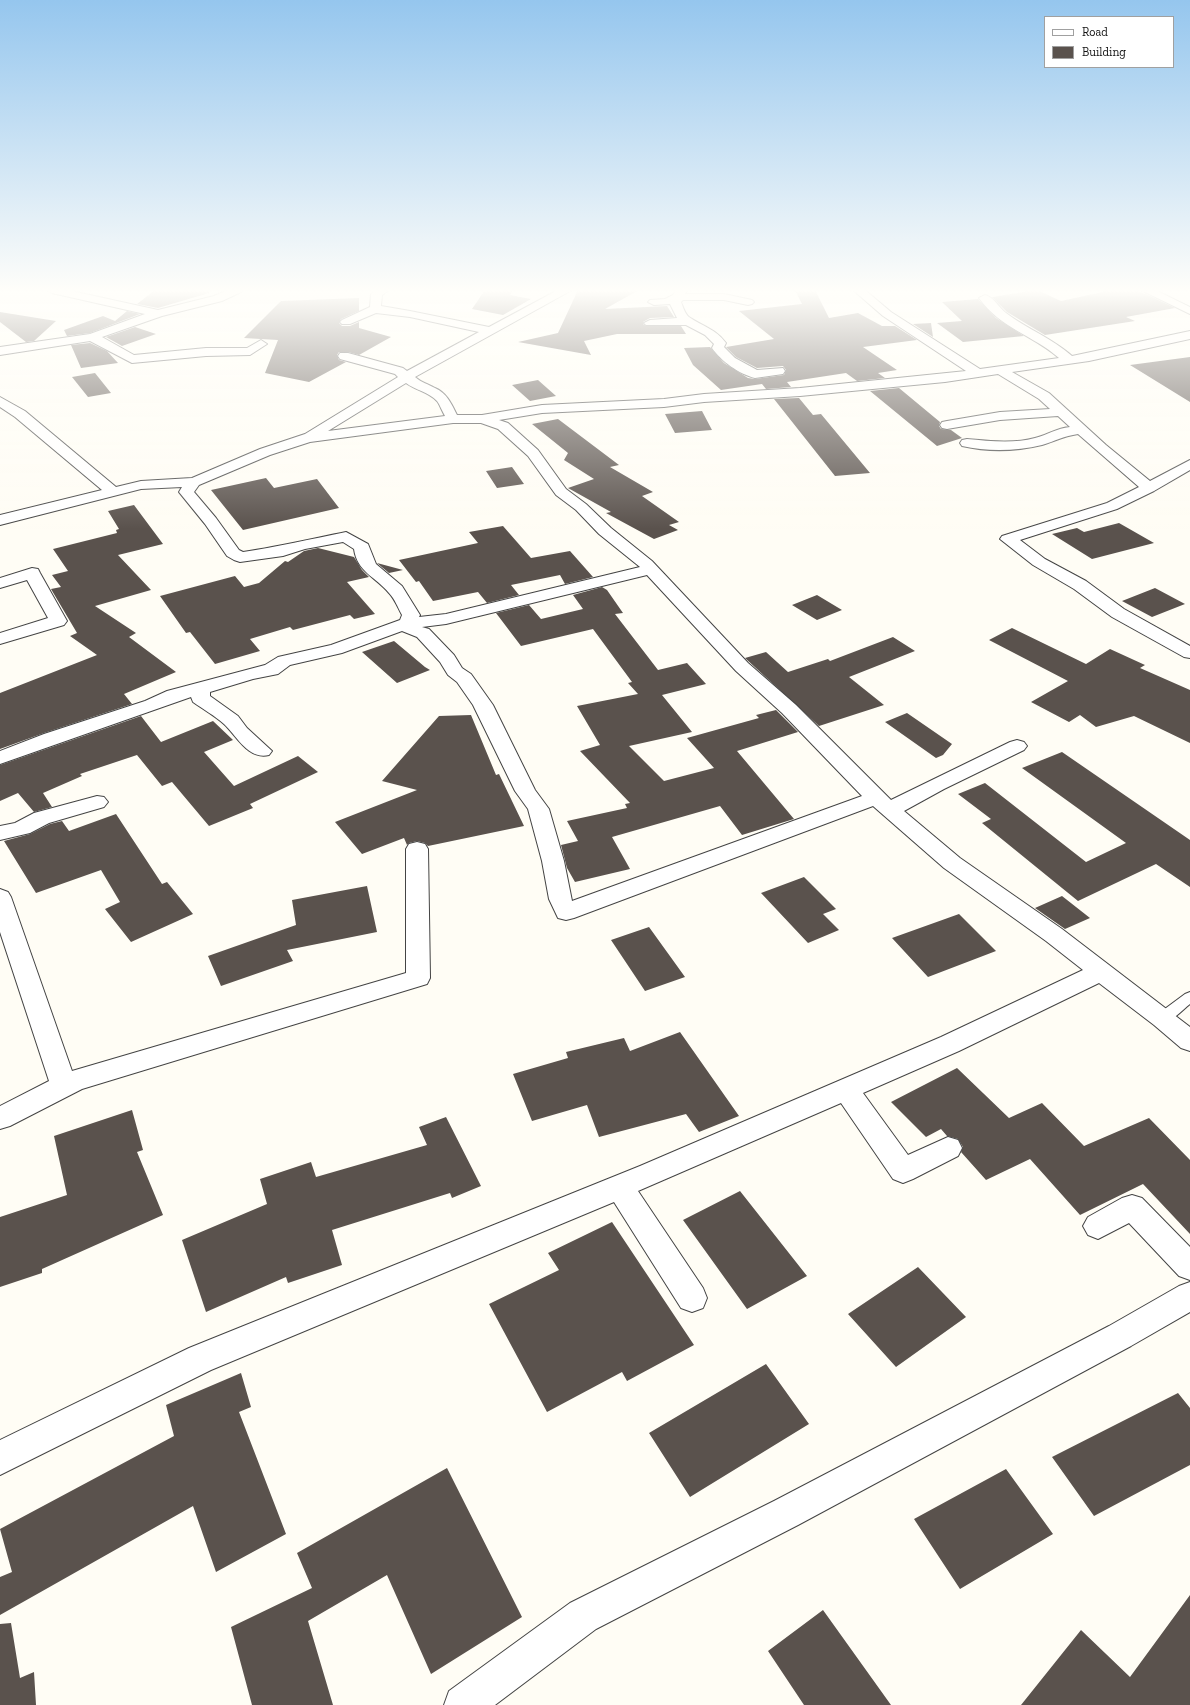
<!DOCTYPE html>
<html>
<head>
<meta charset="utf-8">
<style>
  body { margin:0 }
  #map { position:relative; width:1190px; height:1705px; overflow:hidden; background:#fffdf5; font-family:"Zilla Slab",serif }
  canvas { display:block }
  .legend { position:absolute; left:1044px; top:16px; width:130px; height:52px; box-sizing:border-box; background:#fff; border:1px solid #a0a0a0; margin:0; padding:5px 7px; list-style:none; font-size:12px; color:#111 }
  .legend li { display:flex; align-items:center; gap:8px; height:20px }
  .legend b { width:20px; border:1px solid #a0a0a0 }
</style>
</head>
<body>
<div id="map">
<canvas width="1190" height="1705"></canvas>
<ul class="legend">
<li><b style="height:5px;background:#fff"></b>Road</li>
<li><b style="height:11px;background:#5a524d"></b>Building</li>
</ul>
</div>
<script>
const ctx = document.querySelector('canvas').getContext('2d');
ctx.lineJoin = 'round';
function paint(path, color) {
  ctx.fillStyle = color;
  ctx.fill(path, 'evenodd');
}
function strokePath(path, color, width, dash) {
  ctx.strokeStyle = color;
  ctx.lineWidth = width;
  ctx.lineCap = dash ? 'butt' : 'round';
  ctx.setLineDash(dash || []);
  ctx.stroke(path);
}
const building = new Path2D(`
  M155 290H208L209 293 158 308 137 304Z
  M485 290H513L510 295 531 299 503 315 472 309Z
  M578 290H639L605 309 667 306 674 317 650 318 643 322V324L646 326H681L686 334H617L584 341 591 355 518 342 558 333Z
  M795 290H815L829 318 858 313 882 326H895L917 340 863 347 897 370 878 373 885 378 857 381 846 373 787 382 791 387 766 389 762 384 721 390 693 365 684 348 710 347 724 363 748 378 755 379 784 375 786 370 783 366 757 368 736 357 726 347 774 339 739 311 802 304Z
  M1037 290 1061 301 1112 290H1131L1146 294 1175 308 1126 317 1135 321 1045 335 1007 312 992 297Z
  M359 298V311L341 319 339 323 342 326H350L359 322V328L391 337 359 355 348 352H339L337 355 339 360 346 362 309 382 265 373 278 340 244 338 281 301Z
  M978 299 996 318 1024 336 963 342 937 323 962 321 942 302Z
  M127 311 140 314 90 333 67 336 64 330 103 316 115 321Z
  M0 312 56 321 34 341 26 342 0 322Z
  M931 323 933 337 913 324Z
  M135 327 156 334 122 346 106 337Z
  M90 343 107 351 118 363 81 368 71 345Z
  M1190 357V402L1130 365Z
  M95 373 111 393 88 397 72 377Z
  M538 380 556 396 530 401 512 385Z
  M899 388 940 422 939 426 941 429 951 430 962 438 937 446 870 391Z
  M799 398 813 415 821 414 870 473 835 476 774 399Z
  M702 411 712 430 675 433 665 414Z
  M558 419 619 465 610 467 653 492 642 496 679 522 669 525 678 530 654 539 606 513 611 512 568 488 594 479 564 460 568 453 532 424Z
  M512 467 524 484 497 488 486 471Z
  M266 478 274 488 317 479 339 508 243 530 211 490Z
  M134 505 163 544 118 555 151 590 95 606 136 633 129 637 176 672 124 694 132 704 44 733 0 749V693L97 655 70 636 77 633 51 589 61 587 52 575 68 571 53 549 117 533 116 530 119 529 108 511Z
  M1119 523 1154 543 1092 559 1052 534 1077 528 1084 532Z
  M503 526 531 558 570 551 593 577 565 584 560 575 511 585 519 595 487 603 478 592 433 601 419 581 416 582 399 560 478 543 469 532Z
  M318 548 354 557 362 570 369 577 347 582 375 614 354 619 350 615 293 630 290 627 250 639 260 651 215 664 190 632 186 633 160 596 235 576 244 587 259 583 285 561 288 562 304 551Z
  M377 563 403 570 389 573Z
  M602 587 607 590 623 613 615 614 658 670 687 663 706 684 662 695 692 732 629 746 664 781 714 768 687 738 759 718 756 715 776 710 798 732 737 751 794 819 742 835 720 806 612 837 630 869 575 882 567 868 561 845 578 841 567 821 627 808 625 804 630 803 580 751 600 745 577 706 638 694 628 683 632 682 593 629 521 646 496 613 529 605 541 619 583 609 573 595Z
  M1155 588 1185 604 1152 617 1122 601Z
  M817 595 842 610 817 620 792 605Z
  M1012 628 1086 664 1110 649 1145 665 1140 668 1190 690V743L1134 716 1096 727 1080 715 1069 722 1031 702 1068 681 989 640Z
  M893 637 915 651 849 677 884 705 819 726 745 658 766 652 788 672 828 659 830 661Z
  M394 641 425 667 430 670 397 683 362 652Z
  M907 713 952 744 943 755 936 758 885 722Z
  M471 715 496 775 499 774 524 826 428 846 425 843 417 841 409 843 407 845 404 838 362 854 335 822 417 790 382 781 439 716Z
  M141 716 161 742 213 721 233 740 204 752 234 786 298 756 318 772 250 804 253 808 209 826 172 782 162 786 137 755 80 774 82 776 43 793 52 807 34 812 18 793 0 801V765Z
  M1062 752 1190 840V887L1156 864 1078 901 982 823 991 819 958 794 985 783 1086 862 1126 843 1022 768Z
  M116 814 162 884 167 882 193 914 131 942 105 909 120 902 101 870 36 893 4 841 30 834 50 824 62 821 69 831Z
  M804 877 836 909 823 914 839 930 808 943 761 893Z
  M367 886 377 932 287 950 293 961 221 986 208 956 296 925 292 900Z
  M1062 896 1090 918 1065 929 1035 908Z
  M959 914 996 951 928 977 892 938Z
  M649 927 685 977 645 991 611 940Z
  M680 1032 739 1116 699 1132 686 1114 599 1137 587 1105 532 1121 513 1074 568 1058 566 1052 624 1038 630 1051Z
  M957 1068 1009 1118 1042 1103 1084 1146 1149 1118 1190 1160V1234L1143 1184 1080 1215 1030 1159 986 1180 961 1152 963 1147 958 1139 947 1136 941 1129 926 1137 891 1102Z
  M132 1110 143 1150 137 1152 163 1215 42 1269V1273L0 1287V1217L67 1195 54 1136Z
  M446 1117 481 1186 452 1198 450 1193 332 1230 342 1265 288 1283 286 1277 206 1312 182 1240 267 1204 260 1179 311 1162 316 1177 427 1145 419 1127Z
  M740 1191 807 1276 747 1309 683 1220Z
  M612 1222 694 1345 627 1381 622 1372 547 1412 489 1304 559 1270 548 1253Z
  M918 1267 966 1317 896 1367 848 1314Z
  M766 1364 809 1424 690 1497 649 1433Z
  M241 1373 251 1407 239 1412 286 1534 216 1572 193 1506 0 1615V1577L12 1572 0 1529 174 1436 166 1405Z
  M1178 1393 1190 1408V1465L1094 1516 1052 1457Z
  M447 1468 522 1617 431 1674 387 1575 308 1621 333 1705H252L231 1627 312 1588 297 1553Z
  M1006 1469 1053 1534 960 1589 914 1519Z
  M1190 1595V1705H1021L1081 1630 1130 1677Z
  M823 1610 891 1705H804L768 1651Z
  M11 1623 20 1678 34 1672 36 1705H0V1624Z`);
const lane = new Path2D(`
  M1190 992V1004C1181 1011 1170 1025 1158 1022L1156 1018 1158 1014 1185 994Z`);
const street = new Path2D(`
  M47 290H67L158 310 214 296 228 290H242L241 292 222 301 162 316 102 337 134 355 206 348H247L261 340 267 344 250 355 206 356 132 363 90 341 0 355V347L90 334 145 314 52 293Z
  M376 290H389L382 295 381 306 410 311 489 327 558 290H572L415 377C422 383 428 384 435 388 447 393 452 405 457 415H482L542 405 664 399 704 394 800 388 966 371 883 316 853 290H865L891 312 980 369 1059 358C1033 335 1001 329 979 298L985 295C994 297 999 308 1006 313 1027 329 1052 338 1072 356L1190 331V339L1089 361 1012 372 1049 393 1106 445 1150 481 1190 460V470L1154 491 1117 509 1020 540 1045 559 1086 581 1124 609 1190 646V658L1184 657 1112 617 1074 589 1033 565 1000 539 1002 536 1107 503 1139 487 1078 434C1064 436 1055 441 1042 445 1017 451 988 452 962 446L960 443 962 440 967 439C989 441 1013 444 1035 438 1047 435 1057 428 1070 427L1058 416 1000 420 947 429 942 428 940 425 942 422 947 421 1000 412 1050 409 1039 399 998 374 945 382 800 396 704 402 664 407 542 413 499 420 508 423 538 450 566 489 586 504 611 528 652 561 748 663 796 705 891 800 1010 742 1017 740 1024 742 1027 746 1024 750 944 789 904 811 960 858 1062 929 1190 1027V1051L1181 1048 1154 1025 1099 983 959 1051 863 1093 908 1155 948 1137 958 1140 962 1148 958 1156 913 1179 903 1183 893 1179 841 1103 638 1191 703 1288 707 1298 703 1308 692 1312 681 1308 614 1202 211 1370 0 1475V1440L189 1348 640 1166 941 1037 1083 970 1046 941 944 868 873 806 574 918 566 920 558 918 549 899 542 861 528 809 515 791 473 705 457 682 448 675 440 662 417 637 402 631 342 653 290 665 278 674 253 679 210 692V696L238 716 247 728 272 751 269 755C248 760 237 736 224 724 215 716 203 709 193 702L191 697 0 764V751L44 734 145 701 167 691 265 665 278 657 331 645 400 620 402 615C398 608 395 599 389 593 376 577 357 572 354 549L343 542 305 549 283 556 240 562 234 560 227 556 205 524 179 492 182 487 141 489 0 525V515L102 490 15 417 0 407V397L25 411 116 487 141 481 192 478 260 449 305 434 398 377 395 374 340 359 338 356 340 353H348L403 368 407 371 479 332 410 317 376 313 350 324H342L340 322 342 320 370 307 371 294ZM406 383C415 390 429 392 437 401 440 405 442 411 445 416L328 431ZM453 423H481L498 429 528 456 556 495 576 510 599 534 640 567 446 614 419 617 420 615 402 586 376 564 368 544 346 532C311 539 277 547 243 552L239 550 216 518 194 492 199 485 270 455 310 442ZM647 575 736 671 782 713 862 796 572 901 564 861 549 809 535 790 493 705 471 674 462 668 454 655 429 629 422 627 446 624Z
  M676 290H687L685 294H724L752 300 754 302 752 304 748 305 724 300H683L681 302C683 307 685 314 689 317 702 326 716 329 726 343L724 347 735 358 757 370 783 368 785 371 783 374 755 378C739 374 721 361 712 348L714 344 705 335 686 325H646L644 323 650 320 677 318 670 304 654 305 648 302 650 300 665 299 673 295Z
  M1141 290H1155L1190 307V314Z
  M32 568 38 569 40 573 67 621 64 625 0 644V633L48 618 27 580 0 588V578Z
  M97 796 104 797 108 802 104 807 49 823 30 833 0 840V826L15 823 34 813Z
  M417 842 425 844 428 849 430 978 427 984 82 1089 10 1126 0 1129V1106L49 1081 0 932V889L8 892 11 897 72 1071 406 973V849L409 844Z
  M1132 1195 1142 1198 1190 1247V1280L1179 1276 1129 1223 1098 1239 1088 1235 1083 1226 1088 1217 1122 1198Z
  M1190 1282V1312L1131 1346 798 1525 596 1629 495 1705H444L449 1691 570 1603 774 1501 1109 1326 1179 1286Z`);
paint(building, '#5a524d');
strokePath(lane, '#444', 2);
strokePath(street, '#444', 2);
paint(lane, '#fff');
paint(street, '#fff');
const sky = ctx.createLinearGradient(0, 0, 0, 529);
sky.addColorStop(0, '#95c6ee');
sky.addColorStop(0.55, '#fffefa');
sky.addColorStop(1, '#fffefa00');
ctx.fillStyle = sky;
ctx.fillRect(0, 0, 1190, 529);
</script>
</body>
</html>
